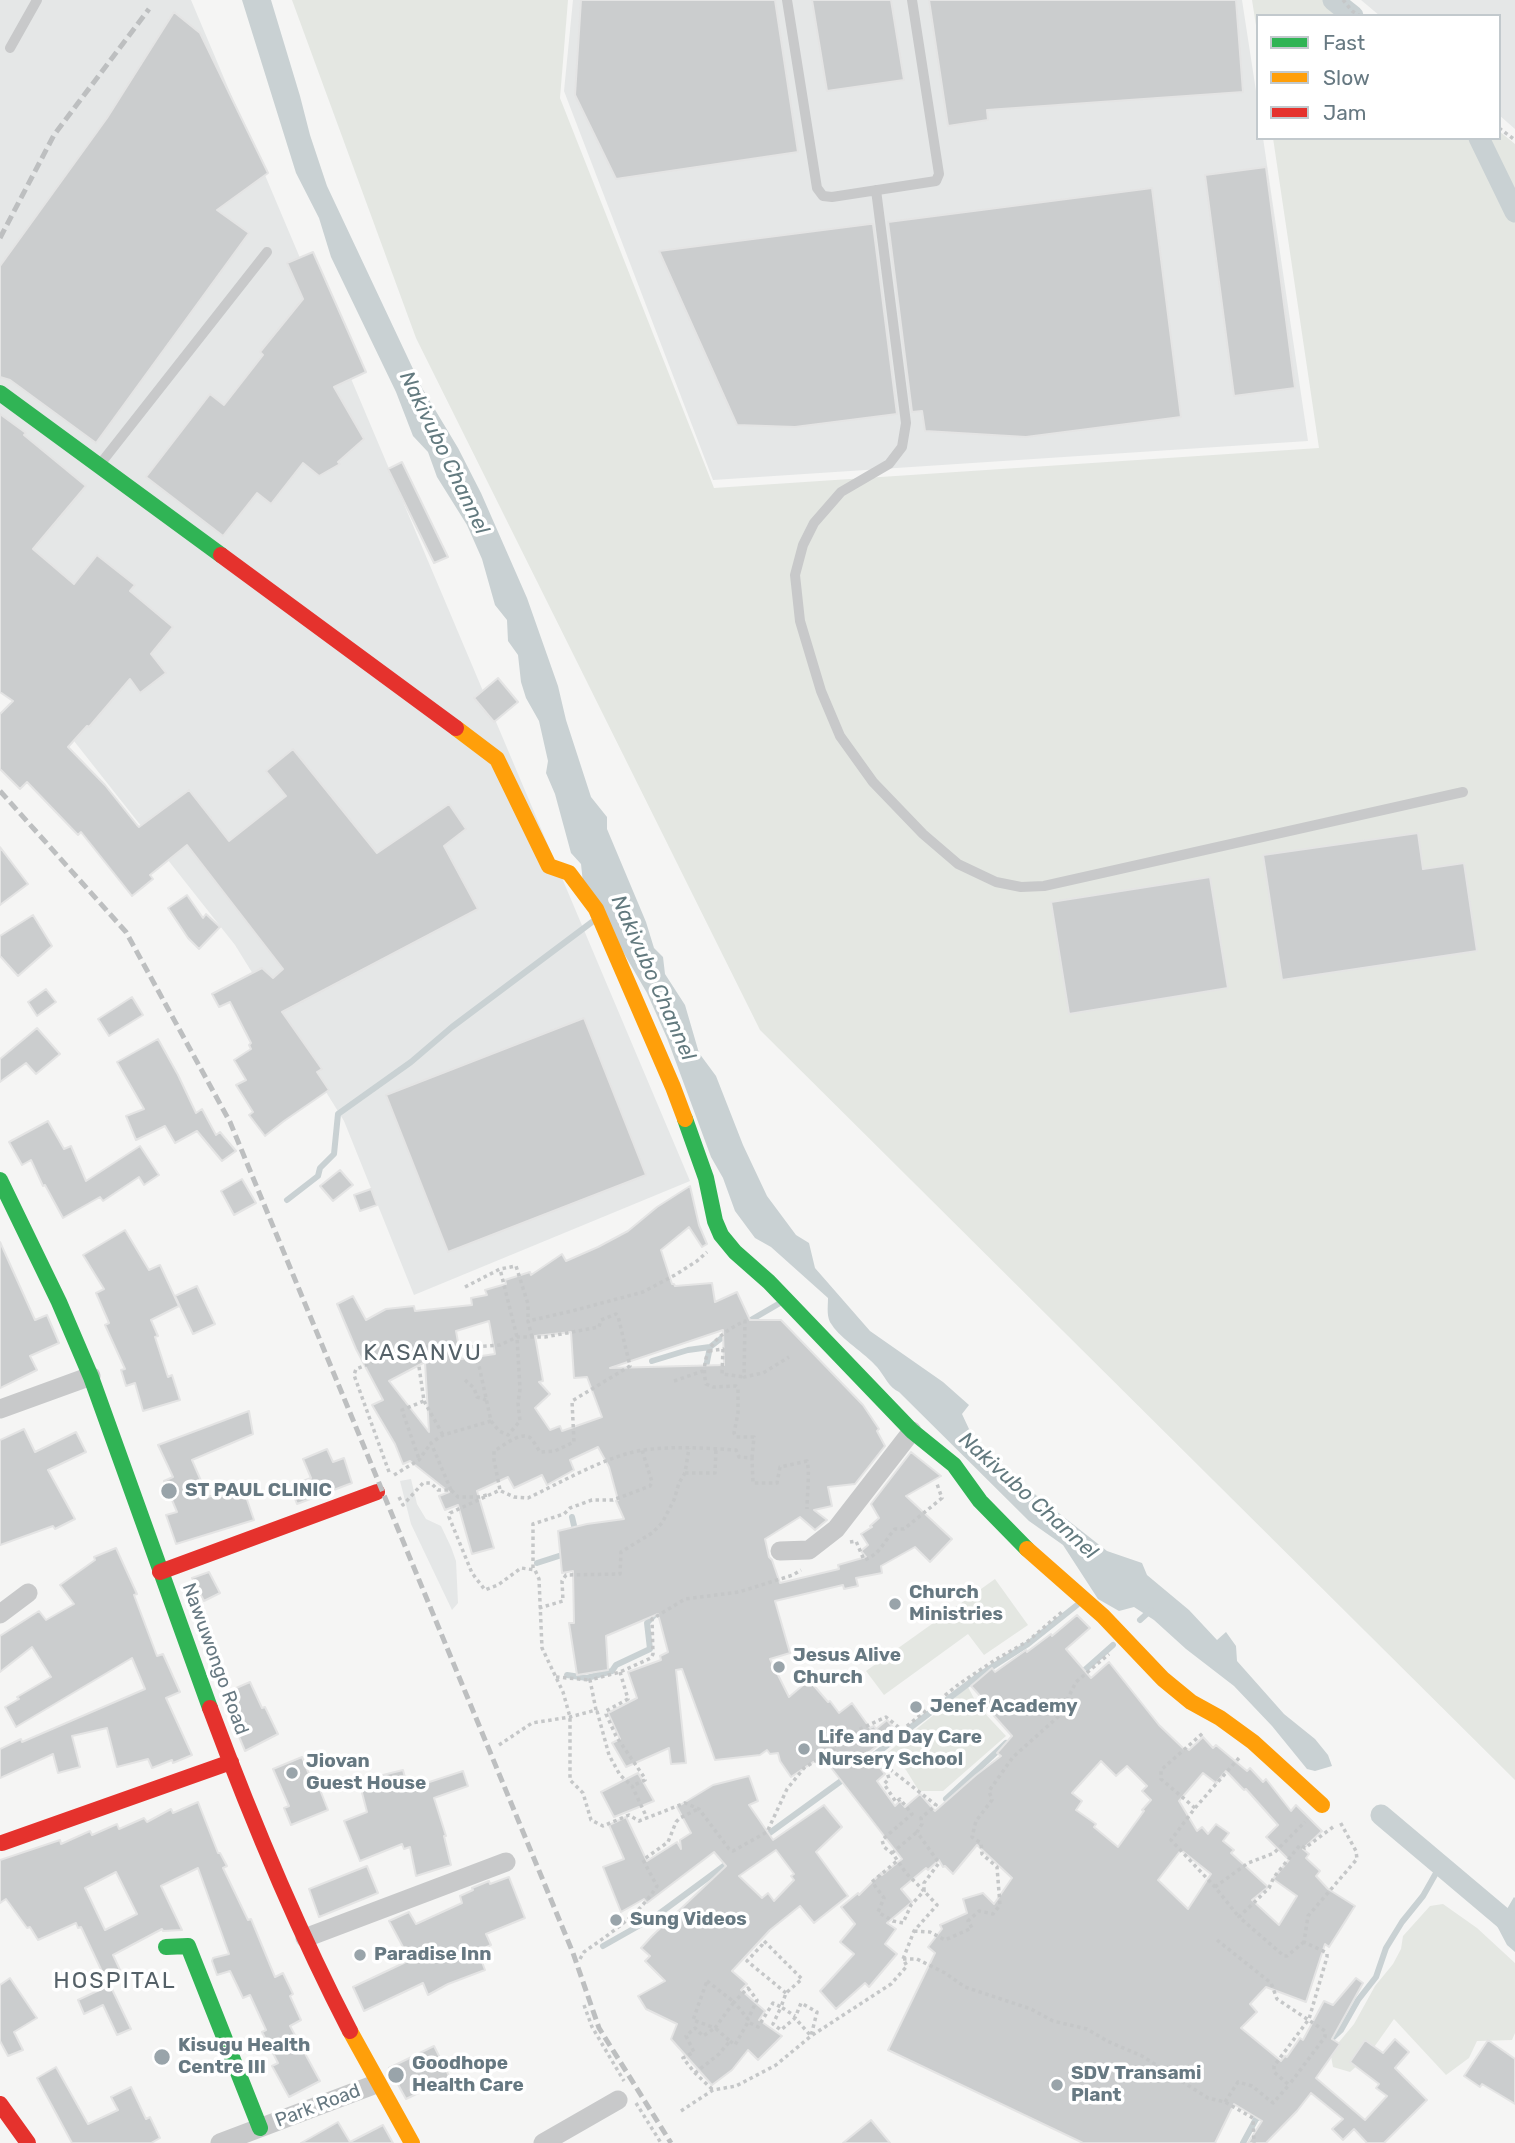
<!DOCTYPE html>
<html>
<head>
<meta charset="utf-8">
<style>
  body { margin:0 }
  #map { position:relative; width:1515px; height:2143px; overflow:hidden; background:#f5f5f4; font-family:Rubik,sans-serif }
  canvas { display:block }
  .legend { position:absolute; left:1256px; top:14px; width:245px; height:126px; box-sizing:border-box; background:#fff; border:2px solid #c2c9cd; margin:0; padding:9px 12px; list-style:none; font-size:21px; color:#677982 }
  .legend li { display:flex; align-items:center; gap:14px; height:35px }
  .legend b { width:35px; border:2px solid #c2c9cd }
</style>
</head>
<body>
<div id="map">
<canvas width="1515" height="2143"></canvas>
<ul class="legend">
<li><b style="height:9px;background:#30b455"></b>Fast</li>
<li><b style="height:9px;background:#ff9f0a"></b>Slow</li>
<li><b style="height:9px;background:#e5322d"></b>Jam</li>
</ul>
</div>
<script>
const ctx = document.querySelector('canvas').getContext('2d');
ctx.lineJoin = 'round';
function paint(path, color) {
  ctx.fillStyle = color;
  ctx.fill(path, 'evenodd');
}
function strokePath(path, color, width, dash) {
  ctx.strokeStyle = color;
  ctx.lineWidth = width;
  ctx.lineCap = dash ? 'butt' : 'round';
  ctx.setLineDash(dash || []);
  ctx.stroke(path);
}
function write(font, color, halo, rows, align = 'center') {
  ctx.font = font + ' Rubik,sans-serif';
  ctx.lineWidth = 7;
  ctx.setLineDash([]);
  ctx.textBaseline = 'middle';
  ctx.strokeStyle = halo;
  ctx.fillStyle = color;
  for (const [text, x, y, turn = 0] of rows) {
    ctx.save();
    ctx.translate(x, y);
    ctx.rotate((+turn || 0) * Math.PI / 180);
    ctx.textAlign = isNaN(turn) ? turn : align;
    if (halo) ctx.strokeText(text, 0, 0);
    ctx.fillText(text, 0, 0);
    ctx.restore();
  }
}
const built = new Path2D(`
  M0 0H191L690 1181 414 1295 344 1121 235 945 74 741 0 682Z
  M573 0H1242L1258 104V138H1263L1308 441 713 480 564 91Z
  M1361 0H1515V129L1499 115V16H1380Z
  M411 1479 417 1504 426 1519 441 1526 451 1547 456 1561 458 1603 452 1610 411 1524 400 1481Z`);
const green = new Path2D(`
  M292 0H568L560 98 714 488 1319 448 1273 138H1499V131L1515 144V1780L760 1030 416 338Z
  M1252 0H1338L1358 16H1258V38Z
  M995 1579 1028 1625 984 1655 968 1634 884 1695 866 1671Z
  M968 1687 978 1706 1006 1736 943 1791H919L906 1770 887 1753Z
  M1443 1904 1477 1928 1515 1963V2033L1512 2040 1477 2041 1469 2058 1446 2075 1394 2019 1367 2057 1350 2072 1333 2067 1331 2056 1339 2042 1354 2024 1375 1986 1393 1964 1401 1949 1403 1936 1430 1906Z`);
const water = new Path2D(`
  M242 0H271L300 96 310 135 327 186 422 388 458 448 481 493 527 598 558 686 566 720 591 797 607 817V829L646 922 654 948 663 957 665 974 685 1005 699 1053 716 1076 743 1145 767 1196 796 1235 809 1243 815 1268 870 1331 943 1382 969 1405 962 1414 969 1429 989 1452 1037 1496 1107 1551 1142 1563 1147 1575 1189 1610 1217 1640 1226 1632 1236 1646 1237 1661 1284 1714 1315 1739 1328 1755 1332 1766 1315 1771 1307 1769 1272 1726 1234 1686 1186 1649 1154 1620 1134 1607 1119 1611 1098 1599 1063 1545 1029 1521 899 1392C889 1388 884 1375 877 1367 865 1353 841 1339 832 1325 826 1318 828 1307 828 1298L771 1247 755 1238 735 1211 723 1178 711 1157 667 1038 647 993 583 883 581 864 571 853 555 794 546 773 548 761 539 721 526 698 521 682 518 655 508 641 507 620 495 605 482 559 467 525 437 477 428 452 413 436 396 392 331 257 319 218 296 173Z
  M1514 1897 1515 1898V1952L1507 1945 1497 1926Z`);
const stream = new Path2D(`
  M287 1200 318 1176 320 1168 334 1154 338 1114 411 1062 452 1027 592 922
  M744 1324 780 1303
  M652 1361 688 1350 710 1347
  M705 1372 710 1347 728 1333
  M572 1517 576 1534
  M537 1563 565 1554
  M1140 1620 1151 1610
  M567 1675 587 1678 612 1671 616 1665 650 1649 647 1623 659 1610
  M1078 1676 1113 1645
  M865 1762 981 1674 1028 1644 1077 1605
  M946 1799 1006 1743
  M764 1837 848 1776
  M603 1946 656 1916 732 1860
  M1327 2043 1341 2030 1358 2000 1376 1977 1386 1948 1402 1922 1423 1896 1440 1866
  M1243 2143 1256 2119 1264 2113`);
const canal = new Path2D(`
  M1333 0 1353 16
  M1479 138 1515 212
  M1381 1815 1515 1928`);
const building = new Path2D(`
  M581 0H775L798 152 616 179 575 95Z
  M812 0H891L904 80 827 91Z
  M929 0H1236L1243 92 987 110 988 120 948 126Z
  M174 12 200 33 268 173 217 210 249 233 96 443 10 380 0 377V266L107 118Z
  M1266 167 1295 388 1234 396 1205 175Z
  M1152 188 1181 417 1026 437 925 431 922 411 912 412 888 222Z
  M870 224H873L897 414 795 427 737 425 659 251Z
  M313 252 366 372 334 387 364 439 338 462 340 464 319 476 303 463 271 504 257 493 223 536 146 477 210 394 224 405 263 355 260 352 303 299 287 263Z
  M0 414 26 433 24 435 86 486 33 549 74 584 97 555 135 585 130 591 173 627 151 654 166 673 140 693 130 679 89 727 87 726 68 747 105 785 137 825 139 827 189 790 229 841 286 796 266 771 293 749 377 853 449 804 466 829 444 846 478 909 282 1012 322 1069 317 1072 329 1090 284 1121 265 1136 249 1115 253 1112 236 1085 246 1080 234 1060 251 1049 249 1045 251 1043 230 1002 219 1007 212 994 262 968 273 978 283 969 187 845 150 875 153 879 132 896 81 832 78 835 27 782 20 789 0 769V714L13 701 0 692Z
  M402 462 448 557 434 563 388 469Z
  M498 678 518 702 494 722 474 698Z
  M1418 833 1423 869 1464 863 1477 951 1282 980 1263 855Z
  M0 847 28 884 0 905Z
  M1210 877 1228 988 1069 1014 1051 902Z
  M187 895 203 918 206 914 220 927 199 949 188 938 168 908Z
  M33 915 52 946 18 976 0 956V936Z
  M46 989 56 1002 37 1016 28 1002Z
  M132 997 143 1015 109 1036 98 1019Z
  M584 1018 646 1175 448 1252 386 1095Z
  M37 1028 60 1054 36 1074 26 1063 0 1082V1059Z
  M158 1039 178 1075 196 1113 202 1109 216 1135 220 1132 236 1151 222 1161 197 1131 175 1143 165 1126 136 1140 126 1116 144 1109 117 1062Z
  M48 1121 64 1149 71 1146 86 1181 140 1146 159 1175 144 1185 139 1177 103 1201 100 1197 63 1218 45 1185 43 1186 31 1160 22 1165 9 1142Z
  M340 1170 353 1185 333 1201 320 1186Z
  M242 1179 256 1203 234 1215 221 1191Z
  M690 1186 699 1225 707 1244 702 1247 689 1227 661 1250 672 1284H674L675 1286 712 1283 715 1302 737 1292 750 1320H781L863 1405 879 1429 877 1431 885 1446 855 1484 828 1487 832 1506 814 1510 827 1520 815 1530 800 1517 765 1539 769 1557 772 1560 780 1583 839 1569 838 1565 866 1557 861 1551 868 1545 861 1534 872 1527 870 1526 879 1518 871 1504 911 1452 941 1476 906 1496 952 1539 930 1562 915 1547 881 1566 882 1573 856 1578 858 1586 844 1589 843 1585 775 1601 790 1653 770 1659 789 1697 809 1680 828 1702 830 1701 839 1713 852 1703 870 1728 874 1726 876 1729 887 1720 896 1731 868 1753 885 1774 877 1781 895 1806 900 1801 905 1807 920 1794 935 1811 976 1775 1001 1756 997 1753 1012 1736 980 1700 982 1698 971 1686 992 1668 995 1672 1026 1650 1027 1652 1051 1634 1052 1636 1077 1615 1090 1628 1066 1649 1091 1678 1109 1662 1159 1725 1185 1750 1186 1748 1189 1750 1203 1737 1213 1748 1216 1745 1247 1771 1250 1768 1263 1782 1266 1779 1291 1811 1296 1805 1322 1831 1303 1849 1309 1854 1306 1858 1320 1871 1316 1876 1328 1889 1355 1906 1329 1947 1325 1944 1306 2002 1266 1987 1250 2004 1257 2012 1241 2028 1281 2061 1285 2056 1287 2057 1300 2038 1303 2040 1324 2001 1333 2005 1356 1978 1363 1983 1332 2039 1340 2044 1316 2078 1365 2120 1387 2096 1376 2088 1379 2084 1350 2062 1365 2040 1383 2053 1395 2039 1409 2052 1395 2068 1427 2100 1384 2143H1367L1354 2129 1343 2140 1332 2129 1343 2119 1311 2093 1297 2111 1266 2143H1248L1262 2121 1234 2104 1215 2143H1083L888 2050 935 1953 928 1947 942 1929 940 1925 967 1913 963 1899 983 1893 994 1904 1012 1878 977 1845 953 1874 945 1866 943 1867 939 1860 928 1870 926 1868 901 1889 912 1902 887 1923 896 1929 885 1944 897 1954 869 1987 865 1983 836 2009 820 1991 854 1954 840 1942 855 1924 841 1907 858 1893 859 1895 881 1873 882 1875 902 1859 822 1756 791 1777 780 1761 778 1753 770 1754 767 1750 760 1755 715 1760 682 1669 676 1670 686 1763 671 1764 669 1748 626 1767 612 1743 620 1739 608 1713 637 1698 628 1672 661 1660 660 1656 668 1652 658 1614 606 1636 608 1670 577 1675 569 1623H574L573 1571 562 1573 558 1531 587 1524 624 1519 616 1501 618 1500 609 1467 598 1447 570 1460 574 1470 547 1485 542 1475 514 1488 508 1477 477 1491 494 1548 472 1554 458 1505 445 1510 439 1496 449 1492 410 1461 403 1464 395 1444 372 1405 383 1400 356 1349 337 1304 353 1296 366 1320 386 1309 414 1306 415 1311 472 1305 471 1298 487 1295 485 1290 506 1284 505 1280 530 1272 531 1275 562 1254 566 1261 598 1247 628 1231 657 1207ZM489 1321 495 1354 461 1359 456 1331ZM723 1330 724 1365 610 1368ZM571 1332 574 1378 587 1377 602 1417 562 1431 560 1426 550 1430 535 1408 550 1394 539 1382 543 1381 535 1336ZM425 1362 429 1432 389 1381ZM1101 1761 1116 1776 1127 1766 1147 1786 1142 1791 1151 1800 1142 1810 1144 1811 1118 1847 1094 1827 1096 1824 1076 1810 1082 1801 1072 1793ZM1226 1771 1244 1790 1246 1789 1278 1825 1266 1837 1289 1860 1273 1879 1297 1896 1279 1925 1252 1900 1268 1887 1231 1853 1234 1850 1223 1841 1229 1833 1216 1824 1208 1834 1202 1827 1197 1831 1179 1801 1203 1773 1216 1783ZM1181 1850 1211 1874 1188 1909 1158 1880Z
  M371 1189 377 1205 360 1211 354 1195Z
  M125 1230 149 1270 160 1265 179 1306 151 1320 158 1336 155 1337 168 1377 172 1375 180 1400 143 1411 135 1383 126 1386 121 1370 125 1369 105 1325 109 1323 96 1293 104 1289 83 1255Z
  M0 1242 35 1320 47 1315 59 1343 30 1356 37 1370 0 1388Z
  M197 1286 215 1324 193 1334 175 1296Z
  M249 1411 253 1434 192 1460 208 1497 242 1485 254 1520 176 1544 166 1515 177 1512 164 1481 173 1477 158 1445Z
  M24 1429 35 1452 76 1432 86 1452 48 1470 75 1519 55 1529 53 1526 0 1545V1440Z
  M327 1449 333 1462 344 1458 352 1483 297 1504 290 1486 311 1478 303 1459Z
  M116 1548 137 1594 134 1595 157 1656 163 1654 180 1692 166 1698 192 1755 173 1763 172 1760 152 1768 148 1759 117 1767 107 1728 72 1736 80 1767 58 1773 53 1754 0 1778V1749L21 1739 22 1742 145 1689 132 1658 16 1727 5 1707 19 1699 17 1697 51 1677 32 1647 0 1672V1636L39 1611 46 1620 74 1604 60 1585 95 1560 94 1557Z
  M209 1572 220 1593 204 1601 192 1578Z
  M250 1682 262 1708 265 1707 278 1734 245 1751 233 1722 238 1720 227 1692Z
  M302 1757 311 1779 315 1777 328 1810 291 1825 284 1808 289 1806 273 1769Z
  M403 1770 408 1789 463 1771 468 1786 434 1798 446 1836H444L451 1865 416 1876 410 1847 404 1849 402 1844 360 1861 344 1821 367 1812 359 1781Z
  M638 1773 654 1801 614 1817 601 1792Z
  M749 1776 758 1801 749 1805 773 1840 824 1805 842 1827 816 1852 848 1896 814 1923 800 1906 770 1930 732 1971 747 1984 741 1990 765 2011 759 2020 782 2036 758 2060 748 2050 732 2070 712 2085 671 2039 677 2024 646 2009 638 1996 665 1981 645 1961 650 1956 641 1948 652 1936 726 1866 714 1852 647 1903 644 1899 621 1912 603 1867 624 1859 609 1825 626 1817 647 1861 677 1842 681 1849 680 1840 691 1833 677 1807 713 1785ZM776 1850 794 1874 791 1876 794 1880 774 1901 768 1893 762 1898 739 1876Z
  M198 1802 218 1853H220L227 1866 223 1868 248 1920 251 1919 275 1977 283 1973 293 1994 290 1996 301 2020 290 2026 320 2081 289 2097 272 2066 278 2063 262 2032 266 2030 250 1995 243 1998 230 1971 217 1975 212 1961 213 1958 229 1954 198 1868 161 1886 182 1930 163 1931 162 1929 113 1955 121 1972 106 1980 81 1927 78 1928 76 1923 38 1940 30 1927 27 1928 6 1899 0 1903V1860L60 1840 61 1844 90 1831 92 1835 117 1824 119 1829 144 1818 147 1822 171 1809 173 1813ZM116 1872 137 1914 105 1930 85 1888Z
  M367 1866 378 1893 319 1917 309 1889Z
  M509 1877 525 1918 486 1934 491 1945 478 1951 485 1970 448 1984 428 1995 423 1983 364 2011 353 1987 410 1960 389 1921 409 1912 416 1924 462 1903 460 1896 473 1890 472 1888 489 1881 490 1884Z
  M10 1978 37 2018 14 2032 23 2050 8 2056 0 2041V1985Z
  M110 1985 131 2029 117 2035 103 2005 84 2014 78 2000Z
  M1488 2040 1515 2059V2104L1482 2084 1480 2087 1464 2076Z
  M434 2046 450 2078 406 2099 389 2068Z
  M56 2067 88 2124 118 2110 111 2097 131 2087 146 2119 150 2117 160 2138 151 2143H72L37 2078Z
  M871 2120 890 2143H843Z
  M338 2122 350 2142 383 2125 393 2143H301Z`);
const path = new Path2D(`
  M1343 0 1352 11 1360 16
  M1499 128 1515 140
  M465 1287 500 1269 516 1266 528 1304V1321
  M532 1337 528 1321 572 1311 643 1292 675 1275 697 1261 707 1252
  M416 1346 424 1401 402 1410 419 1459
  M709 1351 723 1349 722 1374 744 1377
  M465 1380 474 1388 477 1397 486 1400
  M674 1381 703 1371
  M424 1401 443 1435
  M491 1421 499 1431 508 1435 520 1421 518 1403 520 1389 517 1337 500 1269
  M752 1458 754 1437H736L734 1433 738 1413V1388L736 1386 713 1387 706 1384C699 1351 717 1334 745 1321L744 1377 763 1373 789 1357
  M389 1472 354 1375 356 1369 416 1345 452 1352 459 1345 475 1347 500 1345 517 1337H545L599 1327 601 1320 616 1314 618 1316 630 1366 572 1401 574 1442 555 1451 540 1452C537 1448 533 1439 529 1437 519 1432 502 1447 494 1451V1460L500 1490 450 1513 449 1517 472 1573 485 1590 498 1585 521 1568 535 1570 539 1579 542 1648 563 1692 570 1717V1780L583 1793 591 1820 603 1826 629 1815 639 1821 685 1803 699 1809 729 1849 733 1851 767 1832 787 1789 804 1768 833 1750 858 1730 886 1717 902 1730 959 1684 995 1660 1028 1641 1063 1611
  M685 1473H715L716 1449
  M394 1475 419 1460 431 1443
  M451 1490 431 1443 443 1435 491 1421 475 1347
  M501 1491 514 1497 528 1498C562 1482 608 1455 644 1450 674 1446 705 1448 736 1450L739 1457 752 1458 753 1483H777L780 1467 807 1461C810 1472 807 1495 807 1509
  M399 1497 403 1505 423 1483H431L438 1490H451L458 1497H479L487 1495
  M850 1542 856 1541 864 1560C880 1555 884 1541 895 1529H904L942 1498 937 1484
  M533 1568V1524L564 1514 570 1508 592 1500H613L650 1486 652 1482 642 1450
  M539 1608 563 1601 562 1581 566 1575 620 1574 621 1552 652 1533 662 1523 674 1500 679 1483 685 1473 689 1448
  M620 1672 628 1699 606 1711V1714L616 1736 644 1777 645 1780 632 1786
  M556 1677 590 1680
  M597 1711 609 1755 620 1775 632 1786 647 1818
  M499 1745 532 1723 570 1717 596 1710 590 1680 620 1672 651 1658 653 1654 652 1619 685 1599 739 1592 793 1575 801 1570
  M1239 1758 1195 1808 1171 1840 1215 1887 1239 1917
  M886 1768 889 1779 884 1784 896 1802 900 1799 912 1814 882 1840 884 1847 893 1854 906 1873 924 1891 911 1905 903 1923 893 1921 878 1912 884 1898 872 1882 897 1861
  M1195 1808 1161 1779V1770L1203 1733
  M892 1853 917 1832
  M1215 1887 1248 1863 1274 1853 1305 1822
  M914 1931 930 1932 945 1940 972 1928 968 1921 979 1911 993 1914 1000 1905 997 1867 982 1854 981 1843 972 1837 976 1821 992 1800 989 1791 1013 1757 1059 1716 1076 1682 1109 1654
  M1217 1940 1271 1983 1277 1999 1325 2031V2037L1289 2085
  M1304 1942 1287 1956H1284L1239 1917 1269 1888 1274 1877 1300 1845 1305 1848 1333 1827
  M580 1959 584 1952C612 1932 639 1915 657 1886L643 1860 668 1842 676 1822 680 1818 698 1809
  M903 1959H917L945 1973 965 1987 1031 2009 1053 2021 1087 2029 1107 2041 1142 2056 1208 2098 1225 2102 1253 2118 1254 2143
  M707 1981 734 2002 715 2028 693 2020Z
  M748 1988 757 2000 748 2019 734 2002Z
  M786 1993 747 1961 762 1945 764 1941 802 1979 786 1993 781 2007 795 2016
  M584 2005 592 2027 624 2081
  M730 2041 735 2045 748 2022 758 2027 773 2003 781 2007 773 2024 781 2030 795 2018 811 2036 817 2012 801 2003 795 2018
  M695 2073 719 2054 730 2041 715 2028 703 2036 695 2028 686 2036 694 2052 683 2058 695 2073 713 2090
  M1225 2102 1238 2082 1252 2086 1273 2103 1289 2085 1274 2072V2066L1309 2019 1327 1957V1953L1304 1942 1308 1916 1357 1859 1356 1851 1339 1820
  M636 2103 661 2143
  M681 2111 713 2090 736 2086 776 2065 811 2036 891 1984 907 1966 903 1959 914 1931 937 1905 924 1891V1883L939 1863 917 1832 922 1824 921 1818 936 1805 882 1763 886 1752`);
const lane = new Path2D(`
  M787 0 817 188 823 196 832 197 936 181 939 174 912 0
  M10 48 37 0
  M876 190 906 423 902 447 889 464 841 492 814 523 803 545 795 575 800 621 821 691 840 736 873 782 923 834 958 864 996 882 1021 887 1044 886 1463 792
  M101 463 267 252`);
const street = new Path2D(`
  M0 1409 91 1376
  M780 1551 809 1550 836 1529 912 1431
  M0 1614 28 1593
  M305 1938 506 1862
  M220 2143 376 2084
  M543 2143 618 2100`);
const fast = new Path2D(`
  M0 393 221 555
  M685 1119 706 1178 715 1221 721 1235 735 1252 769 1282 912 1431 954 1465 980 1501 1027 1549
  M0 1180 59 1302 91 1377 210 1708
  M166 1947 188 1946 260 2128`);
const slow = new Path2D(`
  M456 728 497 759 549 866 569 873 596 909 673 1087 685 1119
  M1027 1549 1103 1616 1163 1679 1191 1702 1220 1718 1253 1742 1322 1805
  M350 2031 412 2143`);
const jam = new Path2D(`
  M221 555 456 728
  M160 1572 377 1492
  M210 1708C251 1818 296 1927 350 2031
  M2 1843 231 1762
  M0 2104 28 2143`);
const rail = new Path2D(`
  M0 238 54 135 149 9
  M0 791 126 932 230 1122 573 1953 599 2028 671 2143`);
const markers = [
  [169,1491,9,"#99a4aa"],
  [895,1604,7,"#99a4aa"],
  [779,1667,7,"#99a4aa"],
  [916,1707,7,"#99a4aa"],
  [804,1749,7,"#99a4aa"],
  [292,1773,7,"#99a4aa"],
  [616,1920,7,"#99a4aa"],
  [360,1955,7,"#99a4aa"],
  [162,2057,9,"#99a4aa"],
  [396,2075,9,"#99a4aa"],
  [1057,2085,7,"#99a4aa"]
];
const poiNames = [
  ["ST PAUL CLINIC",185,1491],
  ["Church",909,1593],
  ["Ministries",909,1615],
  ["Jesus Alive",793,1656],
  ["Church",793,1678],
  ["Jenef Academy",930,1707],
  ["Life and Day Care",818,1738],
  ["Nursery School",818,1760],
  ["Jiovan",306,1762],
  ["Guest House",306,1784],
  ["Sung Videos",630,1920],
  ["Paradise Inn",374,1955],
  ["Kisugu Health",178,2046],
  ["Centre III",178,2068],
  ["Goodhope",412,2064],
  ["Health Care",412,2086],
  ["SDV Transami",1071,2074],
  ["Plant",1071,2096]
];
const streetNames = [
  ["Nawuwongo Road",215,1659,70],
  ["Park Road",318,2106,-21]
];
const waterNames = [
  ["Nakivubo Channel",444,453,64],
  ["Nakivubo Channel",653,978,66],
  ["Nakivubo Channel",1028,1496,42]
];
const quarterNames = [
  ["KASANVU",423,1353],
  ["HOSPITAL",115,1981]
];
paint(built, '#e5e7e7');
paint(green, '#e4e7e2');
paint(water, '#c9d1d3');
strokePath(stream, '#c9d1d3', 6);
strokePath(canal, '#c9d1d3', 21);
paint(building, '#cbcdce');
strokePath(building, '#e4e4e4', 2);
strokePath(path, '#c5c7c8', 3.5, [3.5, 3.5]);
strokePath(lane, '#c8c9ca', 10);
strokePath(street, '#c8c9ca', 19);
strokePath(fast, '#30b455', 16);
strokePath(slow, '#ff9f0a', 16);
strokePath(jam, '#e5322d', 16);
strokePath(rail, '#bdbfc0', 5, [10, 5]);
for (const [x, y, r, color] of markers) {
  const dot = new Path2D();
  dot.arc(x, y, r, 0, 2 * Math.PI);
  ctx.fillStyle = color;
  ctx.fill(dot);
  strokePath(dot, '#fff', 2.5);
}
write('bold 19px', '#677982', '#fff', poiNames, 'left');
write('19px', '#677982', '#fff', streetNames);
write('italic 21px', '#637a7f', '#fff', waterNames);
ctx.letterSpacing = '2px';
write('23px', '#556168', '#fff', quarterNames);
ctx.letterSpacing = '0px';
</script>
</body>
</html>
